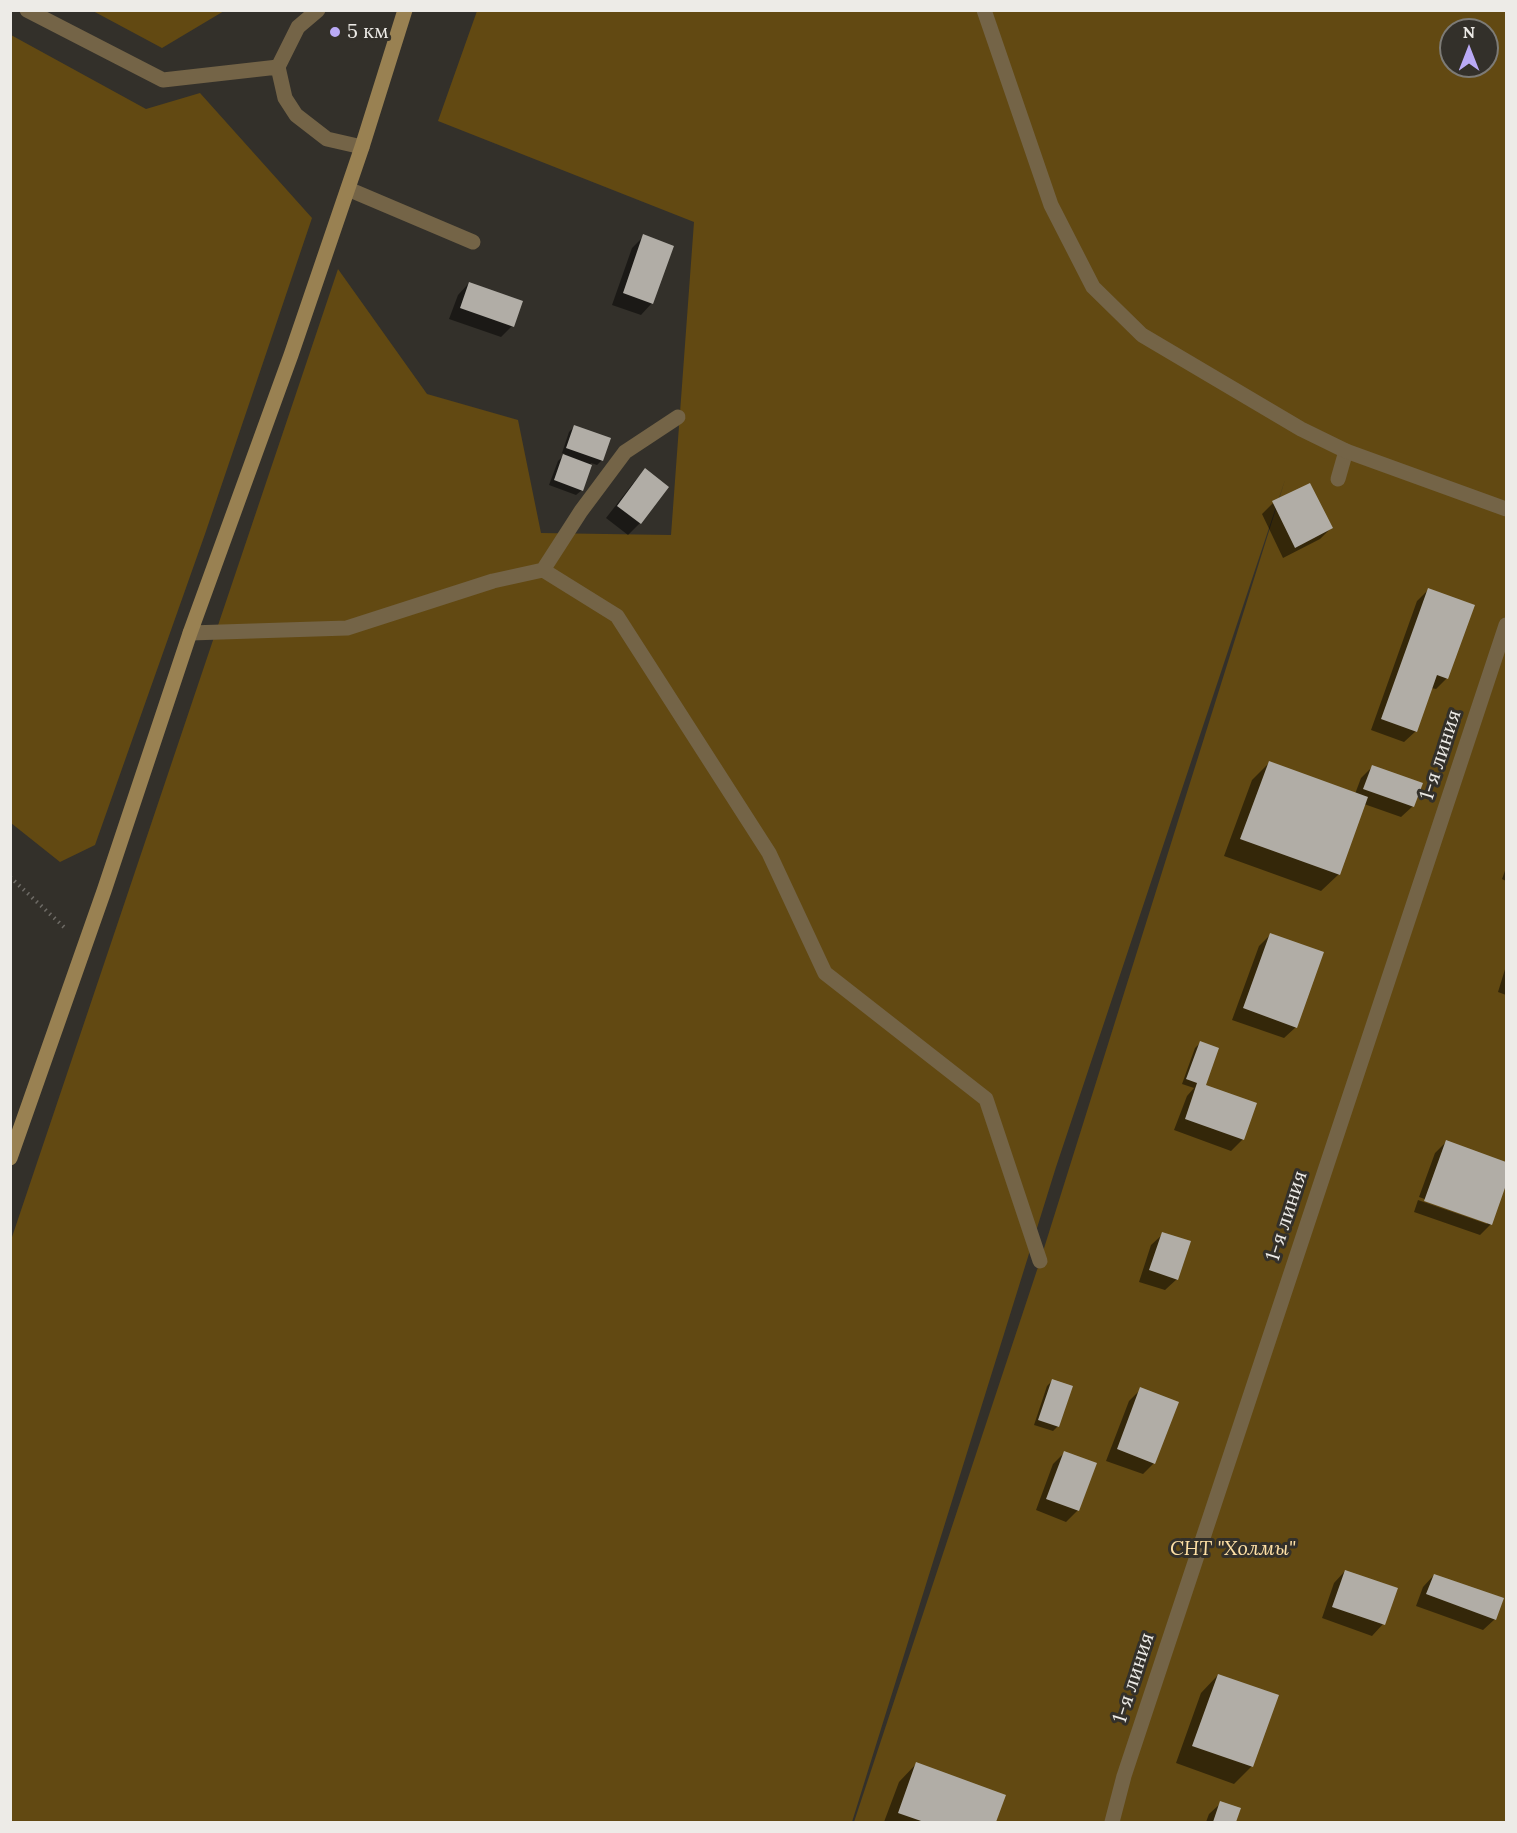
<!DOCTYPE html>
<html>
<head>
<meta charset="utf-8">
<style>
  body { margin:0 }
  #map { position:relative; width:1517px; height:1833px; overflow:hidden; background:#33302a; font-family:Lora,serif }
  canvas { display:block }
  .frame { position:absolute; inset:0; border:12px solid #edebe7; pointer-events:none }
  .north { position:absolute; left:1439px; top:18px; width:60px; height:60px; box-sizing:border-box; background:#33302a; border:2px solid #7d7b76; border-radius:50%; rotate:0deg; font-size:16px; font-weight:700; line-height:24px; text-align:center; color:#edebe7 }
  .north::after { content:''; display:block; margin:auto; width:21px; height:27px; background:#baaaf6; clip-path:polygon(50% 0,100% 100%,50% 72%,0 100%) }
</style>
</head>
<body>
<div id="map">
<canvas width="1517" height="1833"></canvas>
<div class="frame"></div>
<div class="north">N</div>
</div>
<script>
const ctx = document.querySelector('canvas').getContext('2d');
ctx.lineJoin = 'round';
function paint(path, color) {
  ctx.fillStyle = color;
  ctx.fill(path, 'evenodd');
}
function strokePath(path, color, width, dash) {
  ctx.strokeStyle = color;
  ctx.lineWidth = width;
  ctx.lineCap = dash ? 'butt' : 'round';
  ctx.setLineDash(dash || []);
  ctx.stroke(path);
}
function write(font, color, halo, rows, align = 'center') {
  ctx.font = font + ' Lora,serif';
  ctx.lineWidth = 6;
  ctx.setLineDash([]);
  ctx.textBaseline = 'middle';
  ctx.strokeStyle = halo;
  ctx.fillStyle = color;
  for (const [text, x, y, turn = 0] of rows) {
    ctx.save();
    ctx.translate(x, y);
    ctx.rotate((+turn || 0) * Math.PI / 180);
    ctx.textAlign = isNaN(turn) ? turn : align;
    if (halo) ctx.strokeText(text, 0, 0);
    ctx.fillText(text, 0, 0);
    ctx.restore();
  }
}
const green = new Path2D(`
  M93 11 224 10V11L162 48Z
  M477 11H1506V1822H854L1040 1261 1285 480 1056 1167 852 1822H11V1240L338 269 427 394 518 420 541 533 671 535 694 222 438 121ZM1451 30H1487V66H1451Z
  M11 35 146 109 200 93 312 218 205 534 95 845 60 862 11 823Z`);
const shadow = new Path2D(`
  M644 236 652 303 641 315 612 305 632 248Z
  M469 283 512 326 501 337 449 319 458 295Z
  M575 426 602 460 597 465 591 463 582 490 576 495 549 485 558 461 565 454 562 453 569 432Z
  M645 470 667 487 640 523 628 535 606 518 634 482Z
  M1273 503 1331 528 1320 539 1283 558 1262 514Z
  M1428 590 1447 678 1436 689 1431 688 1416 731 1404 742 1371 730 1417 601Z
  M1269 763 1355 794 1361 778 1373 766 1413 806 1401 817 1364 804 1339 874 1321 891 1224 856 1252 780Z
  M1506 868V881L1502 879Z
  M1270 935 1296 1027 1284 1038 1232 1020 1259 946Z
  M1506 966V995L1498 992Z
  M1200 1043 1204 1086 1243 1139 1231 1151 1174 1130 1187 1096 1194 1088 1182 1084 1195 1048Z
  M1446 1142 1506 1163V1181L1491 1224 1480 1235 1414 1212 1418 1200 1487 1224V1221L1419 1197 1435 1153Z
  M1163 1234 1177 1279 1165 1290 1139 1282 1151 1245Z
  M1053 1380 1058 1426 1053 1431 1034 1425 1047 1386Z
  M1141 1389 1154 1463 1143 1474 1106 1461 1129 1401Z
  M1064 1453 1078 1510 1066 1522 1036 1510 1053 1464Z
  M1345 1571 1383 1624 1372 1636 1322 1618 1334 1583Z
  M1434 1575 1495 1619 1483 1630 1416 1606 1423 1587Z
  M1218 1675 1277 1696 1251 1767 1234 1784 1176 1763 1201 1693Z
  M916 1764 1004 1796 995 1822H884L899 1782Z
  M1221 1803 1239 1809 1234 1822H1206L1209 1814Z`);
const building = new Path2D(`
  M643 234 674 246 653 304 623 293Z
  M469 282 523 301 514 327 460 308Z
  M574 425 611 438 603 461 566 448Z
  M563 454 592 465 583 491 554 480Z
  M645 468 669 487 641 524 617 506Z
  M1310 483 1333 528 1295 548 1272 501Z
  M1428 588 1475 605 1448 679 1437 675 1417 732 1381 719Z
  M1269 761 1368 797 1340 875 1240 839Z
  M1372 765 1423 783 1414 807 1363 789Z
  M1270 933 1324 952 1297 1028 1243 1008Z
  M1200 1041 1219 1048 1206 1085 1257 1103 1244 1140 1185 1119 1197 1083 1186 1079Z
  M1446 1140 1506 1162V1185L1492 1225 1424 1201Z
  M1162 1232 1191 1241 1178 1280 1149 1270Z
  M1052 1379 1073 1386 1059 1427 1038 1420Z
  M1140 1387 1179 1402 1155 1464 1117 1449Z
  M1064 1451 1097 1463 1079 1511 1046 1499Z
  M1345 1570 1398 1588 1385 1625 1332 1607Z
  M1434 1574 1504 1598 1496 1620 1426 1594Z
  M1218 1674 1279 1695 1253 1767 1192 1746Z
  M916 1762 1006 1795 996 1822H924L898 1813Z
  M1220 1801 1241 1808 1236 1822H1213Z`);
const path = new Path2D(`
  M10 877 65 928`);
const service = new Path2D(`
  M348 189 473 242
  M1338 479 1346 451
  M543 570 581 511 625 452 678 417
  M190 633 347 628 493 581 543 570 617 616 769 853 825 973 986 1099 1040 1261`);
const minor = new Path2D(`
  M27 10 163 80 278 67 298 27 318 10
  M984 10 1051 205 1093 287 1142 335 1301 429 1346 451 1506 509
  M278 67 285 98 296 115 327 139 362 147
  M1112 1822 1124 1776 1506 625`);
const secondary = new Path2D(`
  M10 1158 104 891 190 633 291 355 362 147 405 10`);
const markers = [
  [335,32,6,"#baaaf6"]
];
const poiNames = [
  ["5 км",347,32]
];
const streetNames = [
  ["1-я линия",1441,755,-72],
  ["1-я линия",1287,1216,-72],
  ["1-я линия",1134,1678,-72]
];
const parkNames = [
  ["СНТ \"Холмы\"",1233,1549]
];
paint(green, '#624912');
paint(shadow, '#0007');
paint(building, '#b1ada6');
strokePath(path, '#6e6b66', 4, [1.5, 4.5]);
strokePath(service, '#746447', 15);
strokePath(minor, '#746447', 15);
strokePath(secondary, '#998152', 15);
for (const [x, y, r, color] of markers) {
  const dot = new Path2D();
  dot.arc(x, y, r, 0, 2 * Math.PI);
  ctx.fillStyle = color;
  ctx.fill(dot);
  strokePath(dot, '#33302a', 2);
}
write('20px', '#edebe7', '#33302a', poiNames, 'left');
write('20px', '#edebe7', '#33302a', streetNames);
write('italic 20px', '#fee0a6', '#33302a', parkNames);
</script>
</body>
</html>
